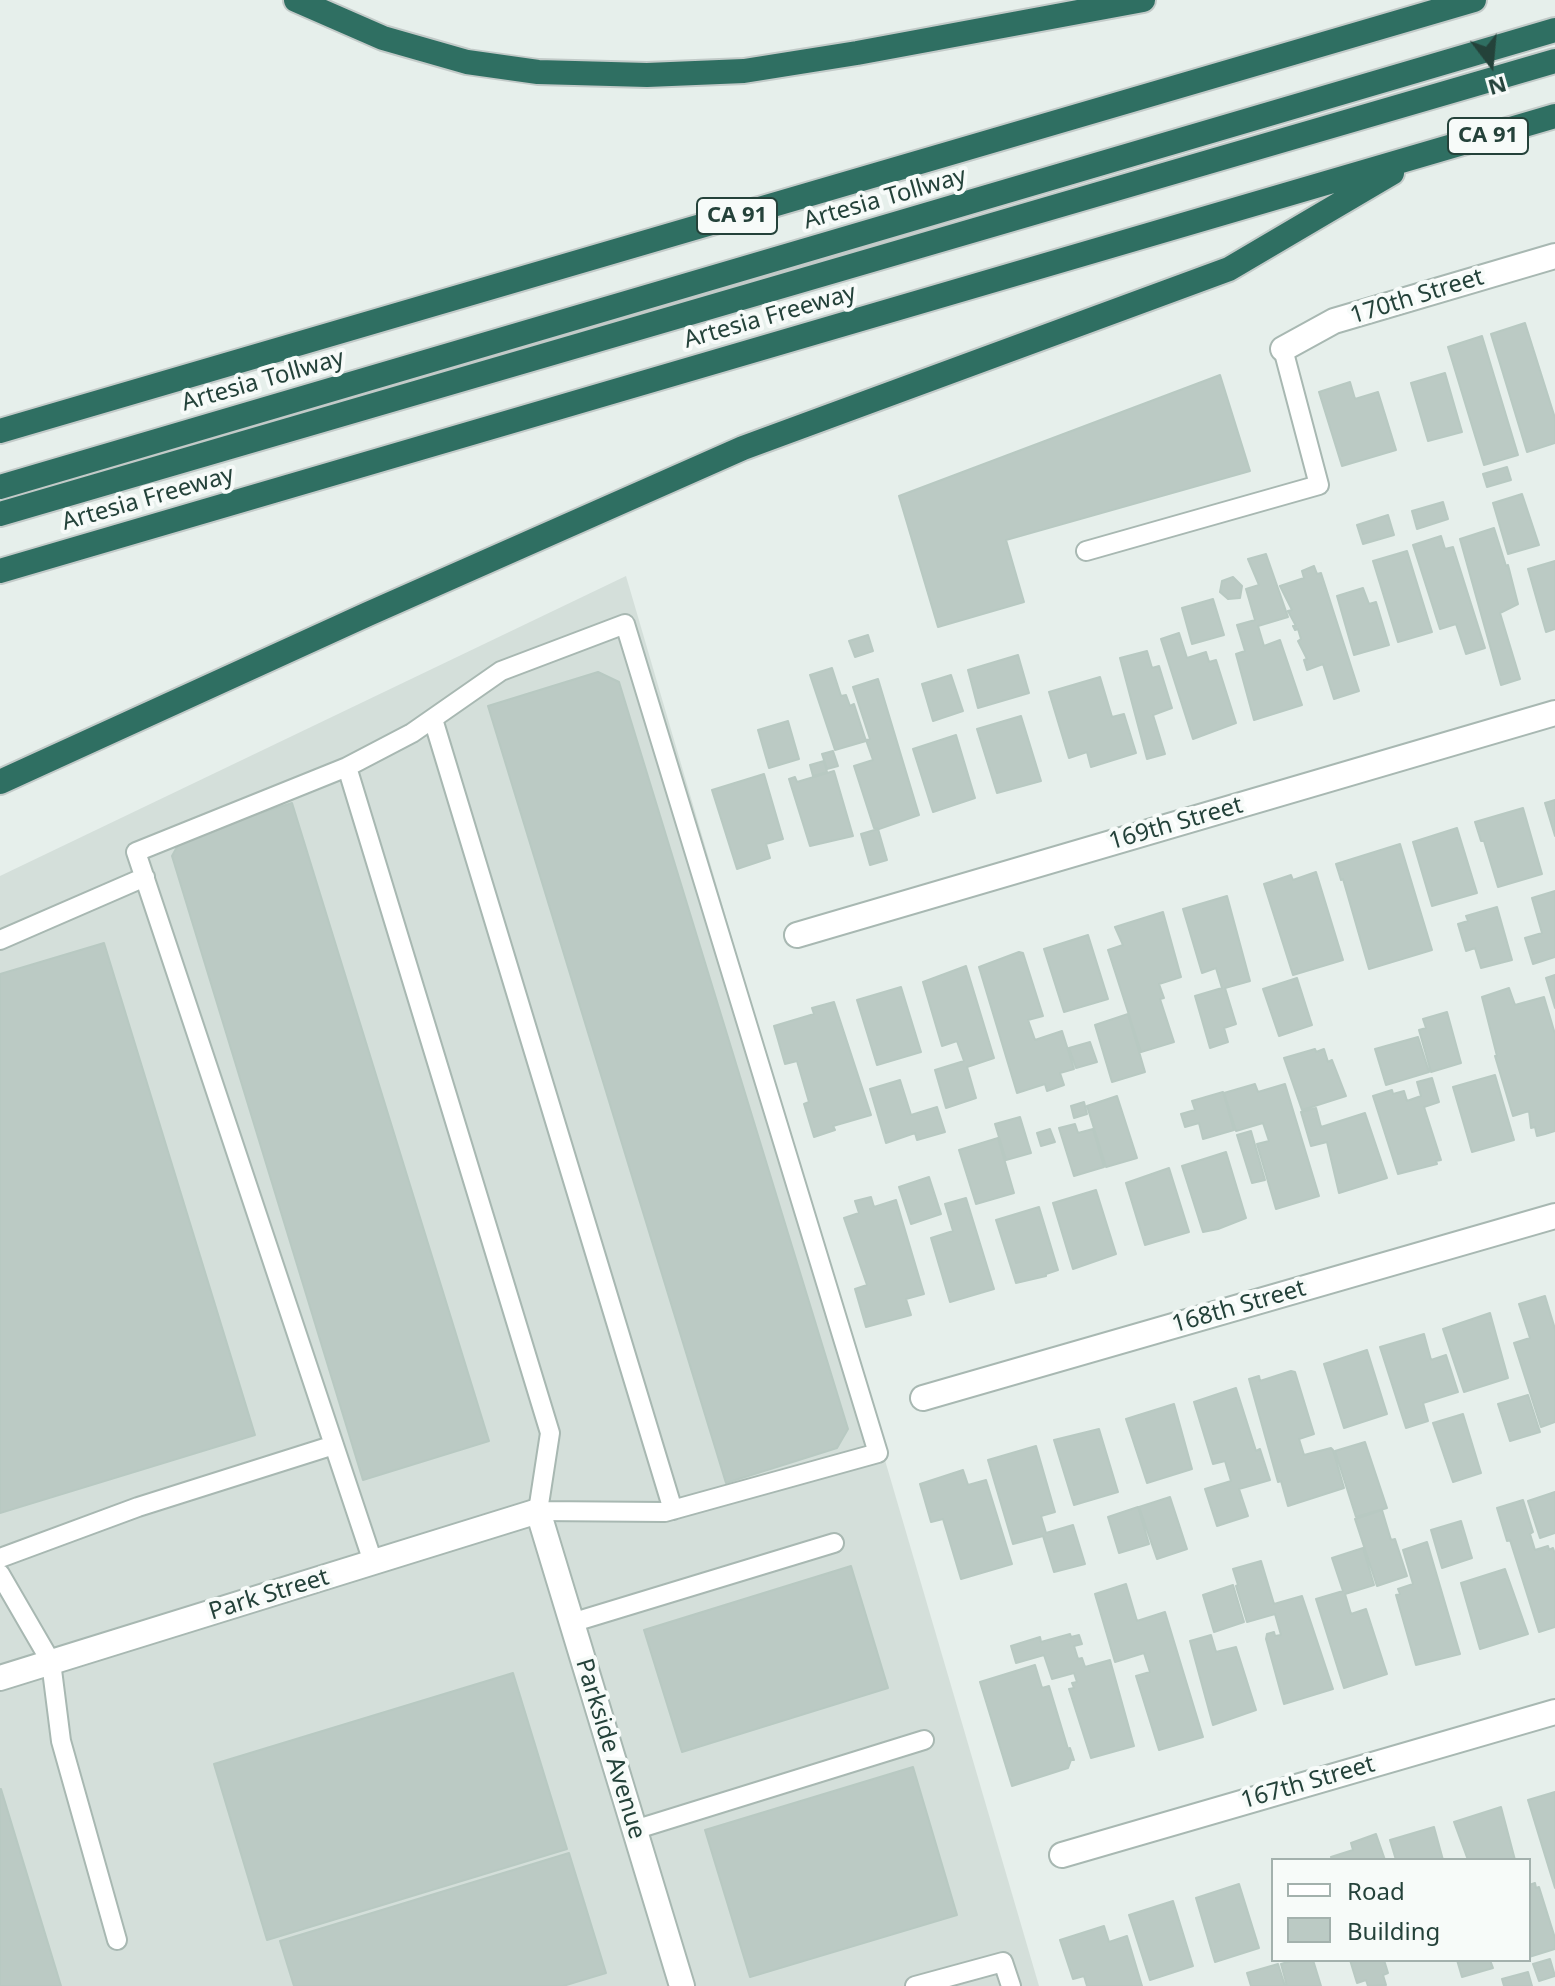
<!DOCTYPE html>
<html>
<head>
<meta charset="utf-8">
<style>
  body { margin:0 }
  #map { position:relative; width:1555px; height:1986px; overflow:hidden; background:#e6efeb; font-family:"Noto Sans",sans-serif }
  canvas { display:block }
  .legend { position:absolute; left:1271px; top:1858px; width:260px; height:104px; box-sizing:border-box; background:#f7fbf9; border:2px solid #a3b1ad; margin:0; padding:10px 14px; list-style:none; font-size:24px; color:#24423a }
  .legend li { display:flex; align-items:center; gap:16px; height:40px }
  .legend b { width:40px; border:2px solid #a3b1ad }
  .north { position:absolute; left:1451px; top:24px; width:80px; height:80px; -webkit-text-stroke:6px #f7fbf9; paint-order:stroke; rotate:164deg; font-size:22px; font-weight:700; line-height:32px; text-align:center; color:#24423a }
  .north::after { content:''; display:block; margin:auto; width:28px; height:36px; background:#24423a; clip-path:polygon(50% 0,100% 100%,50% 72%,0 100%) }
</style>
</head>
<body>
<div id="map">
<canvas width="1555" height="1986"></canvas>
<ul class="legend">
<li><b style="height:10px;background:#fff"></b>Road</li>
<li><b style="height:22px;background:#bbcac4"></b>Building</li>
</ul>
<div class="north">N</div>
</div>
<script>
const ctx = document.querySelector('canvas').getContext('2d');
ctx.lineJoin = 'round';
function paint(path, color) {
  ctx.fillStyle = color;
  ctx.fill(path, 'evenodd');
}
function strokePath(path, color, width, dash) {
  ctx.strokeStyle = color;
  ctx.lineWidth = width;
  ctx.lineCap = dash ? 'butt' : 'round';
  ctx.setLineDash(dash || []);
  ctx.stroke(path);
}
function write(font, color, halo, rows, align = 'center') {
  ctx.font = font + ' "Noto Sans",sans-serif';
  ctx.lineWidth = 8;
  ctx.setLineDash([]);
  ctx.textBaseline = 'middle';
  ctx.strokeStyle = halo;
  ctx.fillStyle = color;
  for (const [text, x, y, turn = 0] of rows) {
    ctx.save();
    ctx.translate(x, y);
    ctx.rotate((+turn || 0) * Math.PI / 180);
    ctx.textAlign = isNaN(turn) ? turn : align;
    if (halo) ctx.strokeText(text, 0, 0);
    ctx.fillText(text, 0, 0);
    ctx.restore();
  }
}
const built = new Path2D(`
  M626 576 1039 1986H0V876Z`);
const building = new Path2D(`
  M1525 323 1555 418V443L1527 452 1491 334Z
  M1482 336 1518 455 1484 465 1448 347Z
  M1445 373 1462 432 1428 441 1411 383Z
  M1220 375 1250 471 1006 540 1024 602 938 627 899 496Z
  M1350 382 1355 399 1378 392 1396 450 1342 466 1319 392Z
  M1507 467 1511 480 1487 487 1483 474Z
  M1522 494 1539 545 1508 554 1493 503Z
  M1443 502 1448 519 1417 529 1412 511Z
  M1388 515 1394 535 1363 544 1357 525Z
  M1494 528 1506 566 1508 565 1518 604 1500 613 1520 679 1501 685 1460 539Z
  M1441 536 1445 549 1453 547 1485 648 1466 654 1456 624 1440 629 1413 545Z
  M1407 551 1432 632 1398 642 1373 561Z
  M1266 554 1288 617 1258 626 1264 646 1280 640 1302 705 1254 720 1236 654 1245 651 1237 625 1255 620 1246 589 1259 585 1248 559Z
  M1555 561V629L1546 632 1528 569Z
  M1314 566 1317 574 1321 573 1359 691 1334 699 1323 664 1307 670 1304 660 1307 659 1298 641 1301 639 1298 629 1295 630 1293 626H1296L1288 611 1292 610 1280 586 1304 578 1302 571Z
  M1233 577 1242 586 1240 598 1228 599 1220 592 1222 581Z
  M1363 588 1369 604 1376 602 1389 645 1354 655 1337 596Z
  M1213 599 1224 635 1192 644 1182 608Z
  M1179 633 1187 658 1206 652 1209 662 1216 660 1236 723 1193 739 1161 639Z
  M868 635 873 651 855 657 849 641Z
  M1147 651 1152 668 1159 666 1172 708 1153 715 1165 754 1147 759 1120 658Z
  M1018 655 1029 693 978 708 968 670Z
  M832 668 841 696 846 695 850 706 854 704 866 741 835 750 810 675Z
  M598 672 619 682 848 1429 837 1448 726 1483 488 706Z
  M951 675 963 711 933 721 922 684Z
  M1100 677 1112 717 1124 714 1136 753 1091 767 1087 752 1069 758 1049 692Z
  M878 679 919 815 879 829 874 828 854 766 873 760 866 740 870 739 853 687Z
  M1021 716 1041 781 997 793 977 729Z
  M788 721 799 759 769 768 758 730Z
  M956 735 975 798 933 812 913 749Z
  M833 751 838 766 827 769 822 754Z
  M824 761 827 772 813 776 810 765Z
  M834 771 853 836 810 846 789 779 795 777 797 782Z
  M764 774 783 839 766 844 770 858 737 869 712 790Z
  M1555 800V836L1545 803Z
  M292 803 489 1441 363 1480 172 856 182 838Z
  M1523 808 1542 874 1498 887 1484 841H1481L1475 822Z
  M1457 828 1477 893 1432 906 1413 842Z
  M878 829 887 860 870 865 861 834Z
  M1400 844 1432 950 1369 969 1343 879 1341 880 1336 864Z
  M1316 872 1343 960 1293 975 1264 884 1291 875 1293 880Z
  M1555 891V957L1533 964 1525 938 1542 933 1532 898Z
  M1227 896 1250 981 1225 988 1236 1024 1224 1028 1228 1042 1210 1048 1195 996 1222 988 1216 968 1202 973 1183 909Z
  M1497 907 1512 960 1481 968 1475 948 1466 951 1458 924 1468 921 1466 916Z
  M1163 912 1181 977 1159 984 1164 998 1160 999 1174 1042 1141 1052 1108 950 1123 945 1115 927Z
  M1088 935 1108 999 1064 1012 1044 949Z
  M104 943 255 1435 0 1513V974Z
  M1019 952 1023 953 1043 1016 1028 1020 1035 1040 1062 1031 1074 1069 1060 1073 1064 1085 1047 1091 1045 1084 1017 1093 979 967Z
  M966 966 994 1058 967 1067 976 1098 946 1108 935 1070 964 1061 957 1041 942 1046 923 982Z
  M1555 975V1008L1546 978Z
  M1297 978 1312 1025 1279 1036 1263 989Z
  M901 987 921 1052 877 1065 857 1000Z
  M1509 988 1515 1005 1544 997 1555 1034V1131L1545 1134 1537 1136 1535 1127 1531 1128 1529 1111 1513 1116 1495 1056H1497L1482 997Z
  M834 1002 871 1115 833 1126 835 1130 814 1137 804 1104 809 1102 797 1061 785 1064 774 1026 814 1014 812 1008Z
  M1447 1012 1461 1063 1431 1072 1419 1030 1426 1028 1423 1019Z
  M1128 1014 1145 1072 1112 1082 1095 1025Z
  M1418 1037 1429 1072 1386 1085 1375 1049Z
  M1090 1042 1097 1062 1076 1068 1069 1048Z
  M1315 1049 1316 1052 1324 1049 1328 1062 1332 1060 1346 1096 1302 1110 1284 1058Z
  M1495 1075 1514 1140 1472 1152 1453 1087Z
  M1432 1078 1439 1102 1424 1107 1441 1160 1436 1161 1437 1164 1398 1174 1373 1096 1392 1090 1393 1094 1404 1091 1407 1101 1421 1096 1417 1082Z
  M900 1080 911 1115 937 1107 945 1132 917 1140 915 1133 886 1143 870 1089Z
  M1255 1084 1258 1092 1285 1084 1319 1196 1276 1209 1257 1144 1269 1141 1263 1123 1236 1131 1224 1093Z
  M1223 1092 1234 1130 1203 1139 1199 1123 1185 1127 1181 1114 1195 1110 1192 1101Z
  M1117 1096 1137 1158 1106 1167 1087 1106Z
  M1084 1102 1087 1114 1074 1118 1071 1106Z
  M1316 1108 1321 1127 1365 1113 1387 1178 1339 1193 1327 1142 1311 1146 1301 1112Z
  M1020 1117 1031 1153 1006 1160 995 1124Z
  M1075 1124 1078 1133 1093 1129 1104 1167 1074 1176 1059 1128Z
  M1050 1129 1055 1142 1041 1146 1037 1133Z
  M1251 1131 1265 1180 1252 1183 1237 1135Z
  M998 1138 1014 1193 976 1204 959 1150Z
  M1226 1152 1246 1218 1218 1229 1203 1232 1182 1166Z
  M1169 1168 1189 1232 1145 1245 1126 1183Z
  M929 1177 941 1214 911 1224 899 1187Z
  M1096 1190 1116 1254 1073 1269 1053 1203Z
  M871 1197 874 1207 896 1200 924 1294 906 1299 911 1315 866 1327 855 1289 867 1285 844 1218 859 1213 855 1201Z
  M966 1198 994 1289 950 1302 931 1238 953 1231 945 1204Z
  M1039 1207 1058 1270 1046 1274V1276L1016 1283 996 1220Z
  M1545 1296 1555 1329V1422L1541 1427 1514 1343 1530 1338 1519 1304Z
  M1490 1313 1508 1378 1464 1392 1443 1329Z
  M1424 1334 1431 1360 1446 1355 1458 1392 1423 1403 1428 1421 1406 1428 1380 1347Z
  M1367 1350 1387 1414 1344 1428 1324 1364Z
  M1291 1371 1295 1372 1314 1434 1299 1439 1304 1455 1331 1448 1333 1450 1344 1488 1288 1506 1281 1481 1278 1482 1249 1379 1259 1376 1260 1381Z
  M1236 1388 1256 1451 1260 1449 1270 1480 1239 1489 1248 1516 1217 1526 1205 1489 1231 1481 1225 1461 1213 1464 1194 1402Z
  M1528 1395 1540 1432 1510 1441 1498 1404Z
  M1174 1404 1192 1469 1147 1483 1126 1419Z
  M1463 1414 1481 1473 1453 1482 1433 1423Z
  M1099 1429 1118 1492 1074 1505 1054 1440Z
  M1365 1442 1387 1508 1356 1517 1335 1451Z
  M1036 1446 1055 1512 1041 1516 1046 1533 1073 1525 1085 1564 1054 1572 1043 1536 1013 1544 988 1460Z
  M963 1470 968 1485 986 1480 1012 1564 961 1579 943 1519 931 1522 920 1484Z
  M1555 1492V1533L1540 1538 1528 1501Z
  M1170 1497 1187 1549 1157 1559 1139 1507Z
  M1523 1500 1533 1532 1530 1534 1535 1550 1548 1546 1549 1550 1553 1548 1555 1554V1627L1539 1632 1510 1540 1507 1541 1497 1508Z
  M1138 1507 1149 1544 1119 1553 1108 1517Z
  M1382 1510 1391 1540 1395 1539 1407 1576 1377 1586 1355 1519Z
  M1461 1521 1472 1558 1442 1568 1431 1530Z
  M1427 1542 1460 1654 1416 1665 1396 1595 1400 1594 1398 1589 1413 1584 1403 1550Z
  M1363 1548 1374 1585 1345 1594 1351 1614 1366 1609 1387 1674 1344 1688 1316 1599 1343 1591 1332 1558Z
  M1261 1561 1274 1604 1302 1596 1333 1689 1284 1704 1266 1639 1267 1634 1274 1632 1275 1636 1281 1635 1275 1614 1247 1622 1236 1586 1238 1585 1233 1569Z
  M851 1566 888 1688 682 1752 644 1630Z
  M1505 1569 1528 1634 1480 1649 1461 1583Z
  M1126 1584 1137 1621 1165 1612 1203 1737 1159 1750 1136 1676 1150 1672 1144 1653 1115 1662 1095 1594Z
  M1233 1585 1244 1622 1214 1632 1203 1595Z
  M1070 1634 1071 1637 1079 1635 1082 1644 1074 1646 1078 1659 1082 1658 1085 1667 1110 1660 1134 1746 1091 1758 1069 1689 1074 1688 1072 1683 1077 1682 1074 1673 1052 1679 1044 1655 1016 1663 1011 1646 1040 1637 1041 1642Z
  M1211 1635 1216 1652 1236 1647 1256 1710 1213 1725 1190 1641Z
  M1035 1665 1042 1688 1049 1686 1068 1749 1070 1748 1074 1760H1071L1068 1768 1012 1786 980 1682Z
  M513 1673 567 1849 267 1940 214 1764Z
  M913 1767 957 1915 750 1977 705 1830Z
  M0 1789H1L61 1986H0Z
  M1555 1792V1888L1528 1800Z
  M1501 1807 1515 1860H1468L1454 1822Z
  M1434 1827 1443 1860H1396L1390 1840Z
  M1376 1834 1385 1860H1332L1331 1857 1353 1850 1351 1843Z
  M569 1853 606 1973 563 1986H294L280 1941Z
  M1535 1883 1536 1888 1539 1887 1555 1938V1949L1529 1957V1885Z
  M1239 1884 1259 1948 1215 1962 1196 1898Z
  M1173 1901 1193 1966 1150 1980 1129 1915Z
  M1104 1926 1109 1942 1127 1936 1142 1986H1087L1084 1976 1073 1979 1060 1940Z
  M1550 1959 1555 1976 1539 1981 1533 1964Z
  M1294 1960H1313L1321 1986H1287L1281 1964Z
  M1350 1960H1384L1388 1973 1383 1975 1386 1985 1368 1986 1366 1980 1357 1983Z
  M1457 1960H1490L1493 1968 1462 1977Z
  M1278 1964 1285 1986H1251L1247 1973Z
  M1528 1972 1532 1986H1504L1502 1979Z`);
const lane = new Path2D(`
  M1086 551 1319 485 1283 349
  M625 624 878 1453 665 1512 538 1511 550 1433 347 767 412 733 501 671Z
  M433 719 673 1510
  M347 767 136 852 373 1562
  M0 940 145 877
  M0 1558 138 1507 334 1445
  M0 1574 51 1662 61 1741 117 1940
  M571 1623 834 1543
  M634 1830 924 1740
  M915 1986 1003 1962 1011 1986`);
const street = new Path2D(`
  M1283 349 1334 321 1555 256
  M797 935 1555 713
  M923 1398 1555 1216
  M0 1678 538 1511 682 1986
  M1062 1855 1555 1712`);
const highway = new Path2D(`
  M296 0 383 38 467 62 538 72 647 75 744 71 857 53 1143 0
  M0 431 1474 0
  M0 487 1555 30
  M0 514 1555 61
  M0 571 1555 116
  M0 782 368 614 743 448 1229 269 1392 173`);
const shields = [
  [1488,136,80],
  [737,216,80]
];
const shieldNames = [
  ["CA 91",1488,136],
  ["CA 91",737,216]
];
const streetNames = [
  ["Artesia Tollway",885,199,-16],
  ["170th Street",1417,297,-17],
  ["Artesia Freeway",770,317,-16],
  ["Artesia Tollway",263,381,-16],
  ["Artesia Freeway",148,499,-16],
  ["169th Street",1176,824,-16],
  ["168th Street",1239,1307,-16],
  ["Park Street",269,1595,-17],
  ["Parkside Avenue",610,1749,73],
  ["167th Street",1308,1783,-16]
];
paint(built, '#d4dfda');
paint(building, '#bbcac4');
strokePath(building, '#b8c9c2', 2);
strokePath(lane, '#a8b8b2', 22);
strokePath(street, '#a8b8b2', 28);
strokePath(highway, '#c2cac8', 28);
strokePath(lane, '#fff', 18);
strokePath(street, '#fff', 24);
strokePath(highway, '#2f6f62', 24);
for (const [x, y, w] of shields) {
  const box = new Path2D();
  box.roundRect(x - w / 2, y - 18, w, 36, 6);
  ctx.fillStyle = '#f7fbf9';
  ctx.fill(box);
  strokePath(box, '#24423a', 2);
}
write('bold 22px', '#24423a', null, shieldNames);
write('24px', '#24423a', '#f7fbf9', streetNames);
</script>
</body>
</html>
